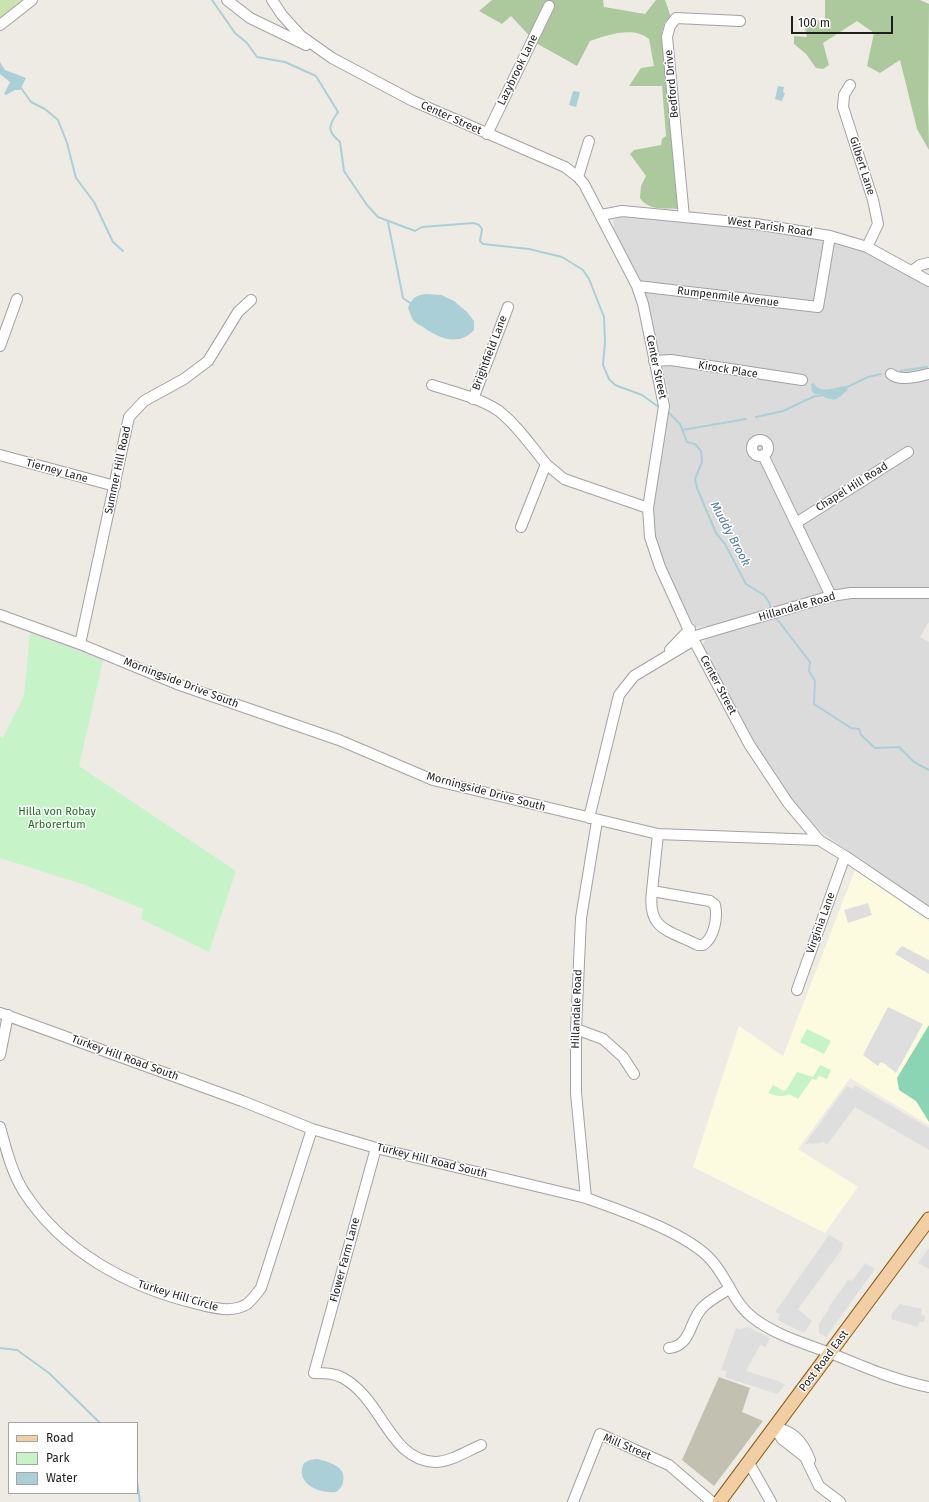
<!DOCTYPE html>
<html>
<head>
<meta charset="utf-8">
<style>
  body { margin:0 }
  #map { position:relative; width:929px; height:1502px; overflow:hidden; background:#eeebe5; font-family:"Fira Sans",sans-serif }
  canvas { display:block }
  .legend { position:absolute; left:8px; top:1422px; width:130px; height:72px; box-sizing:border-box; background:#fff; border:1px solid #a5a5a5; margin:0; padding:5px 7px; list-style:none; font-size:12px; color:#1e1e1e }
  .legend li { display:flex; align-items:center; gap:8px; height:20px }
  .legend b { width:20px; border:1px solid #a5a5a5 }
  .scale { position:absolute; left:791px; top:16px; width:102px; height:18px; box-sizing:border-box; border:2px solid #1e1e1e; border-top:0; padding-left:5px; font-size:12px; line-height:14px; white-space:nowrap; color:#1e1e1e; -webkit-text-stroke:3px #fff; paint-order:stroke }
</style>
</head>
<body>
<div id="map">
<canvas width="929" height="1502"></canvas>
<ul class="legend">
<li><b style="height:5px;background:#f2cea5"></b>Road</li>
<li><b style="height:11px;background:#c6f4c8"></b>Park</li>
<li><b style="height:11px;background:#aacfd7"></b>Water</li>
</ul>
<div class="scale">100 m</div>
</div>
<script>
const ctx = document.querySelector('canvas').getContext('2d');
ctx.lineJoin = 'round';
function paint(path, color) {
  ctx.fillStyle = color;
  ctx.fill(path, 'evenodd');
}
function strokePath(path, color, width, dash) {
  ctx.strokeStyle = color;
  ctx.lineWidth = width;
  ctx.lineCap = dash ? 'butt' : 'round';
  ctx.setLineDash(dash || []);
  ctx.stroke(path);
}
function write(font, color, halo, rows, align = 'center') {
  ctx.font = font + ' "Fira Sans",sans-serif';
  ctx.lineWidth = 3;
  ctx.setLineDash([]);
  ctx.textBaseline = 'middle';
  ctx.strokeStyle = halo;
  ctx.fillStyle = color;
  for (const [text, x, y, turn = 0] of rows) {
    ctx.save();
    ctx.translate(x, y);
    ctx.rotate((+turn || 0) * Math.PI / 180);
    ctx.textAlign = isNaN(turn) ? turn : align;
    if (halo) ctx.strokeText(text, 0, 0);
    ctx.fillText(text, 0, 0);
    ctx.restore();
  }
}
const residential = new Path2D(`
  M620 216 764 229 844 243 866 251 929 286V590L866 589 714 626 695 627 662 563 653 535 654 503 670 400 649 308 639 282 613 230 614 220Z
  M903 596 929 597V622L920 637 929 642V908L817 829 797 808 772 773 742 720 703 645 706 637 829 600 861 597 888 599Z`);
const education = new Path2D(`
  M855 870 929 921V1125L850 1078 798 1149 858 1187 825 1233 693 1167 739 1026 783 1056Z`);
const construction = new Path2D(`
  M719 1377 750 1388 742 1412 763 1421 714 1486 682 1460Z`);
const grass = new Path2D(`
  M0 0H22L0 18Z`);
const forest = new Path2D(`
  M492 0H603L604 7 645 14 656 0H665L671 17 665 22 662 32 678 209C663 208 649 211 640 198L641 186 646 176 630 154 634 150 661 145 662 139 666 136 662 86H629L641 68 654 66 649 39C633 26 608 35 590 41L577 66 536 43 511 16 502 24 479 11Z
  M825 0H920L929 4 928 102 929 150 917 129 900 60 880 73 867 66 874 33 857 21 823 43 829 65 823 69 816 68 806 54 794 44V36L807 37 804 23 825 19Z`);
const park = new Path2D(`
  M30 633 103 661 79 766 236 871 209 952 141 919 143 909 82 884 0 858V736L3 738 24 696Z
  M807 1029 831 1041 824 1054 800 1042Z
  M820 1065 831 1070 827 1079 819 1076 816 1080 812 1079 798 1099 789 1094C781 1098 777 1096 768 1093L773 1085 784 1091 786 1090 797 1072 813 1077Z`);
const pitch = new Path2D(`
  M929 1025V1122L916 1101 899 1090 897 1078Z`);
const parking = new Path2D(`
  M31 630 104 657 103 661 30 633Z
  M868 903 872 915 848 923 844 910Z
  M902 946 929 960V974L895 954Z
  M888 1007 923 1024 896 1073 885 1064 881 1062 878 1066 863 1055Z
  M855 1085 929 1128V1150L855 1107 827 1145 822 1141 821 1143 805 1144 847 1086 852 1089Z
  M829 1235 843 1243 842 1249 798 1309 812 1321 804 1333 778 1320 780 1314 775 1312Z
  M929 1248V1269L918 1263Z
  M865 1263 875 1269 826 1337 819 1333V1324L829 1309 828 1308 848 1280 852 1281Z
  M900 1304 922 1309 921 1314 925 1316 924 1322H919L918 1327 891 1319 892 1313Z
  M748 1327 770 1338 766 1347 760 1345 746 1371 778 1381 785 1385 777 1394 725 1377 727 1371 721 1370 736 1328 741 1329Z`);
const water = new Path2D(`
  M0 62 5 70 26 78 20 90H15L6 95 4 94 10 82 0 74Z
  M778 86 784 87 783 92 785 93 782 101 775 99Z
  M573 91 580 92 576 107 569 105Z
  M426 294 441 295 454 301 467 312 474 321V330C459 347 438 338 423 327 420 325 415 323 413 320 411 317 410 312 408 308 412 298 416 295 426 294Z
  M814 383C819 395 836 387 845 386L848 390C838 397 838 403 824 397L823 394H815L812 392 811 384Z
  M317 1459C329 1462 347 1466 343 1482 342 1487 340 1489 336 1492 319 1494 294 1483 304 1463L310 1460Z`);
const stream = new Path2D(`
  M212 0 235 33 247 43 257 57 285 62 316 76 338 112C328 126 327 131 340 142L344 171 367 205 378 217 415 231 422 227 474 223 479 225 482 229 480 241 483 244 529 249 562 257 583 270 589 279 604 317 605 342 603 365 609 379 615 385 642 395 660 408
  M21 88 31 102 45 109 58 120 67 143 76 178 94 202 113 242 123 251
  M388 222 403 298 410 303
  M900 371 927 367
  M845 388 868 377 881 374
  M667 411 680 424 687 442 695 444 701 451 702 462 695 479 697 488 716 533 725 544 746 584 764 595 769 602 771 610
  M756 417 783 411 815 396 824 395
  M682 430 746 419
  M774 615 810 662 809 671 815 681 814 704 851 728 859 729 861 735 875 748 899 747 914 762 929 770
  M0 1348 17 1350 49 1373 100 1423
  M137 1481 140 1502`);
const minor = new Path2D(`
  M227 0 250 18 306 45
  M272 0 282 15 301 36 332 58 413 101 565 167 578 177 584 184 637 286 643 304 664 406 648 508 650 537 660 567 692 637 749 744 788 803 819 840
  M0 25 32 0
  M850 85 844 95 843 107 873 200 878 224 867 247
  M487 134 549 6
  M578 177 589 141
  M601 215 622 211 633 212 756 224 830 236 867 247 929 281
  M684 217 667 37 670 26 676 18 740 21
  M912 271 920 265 929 263
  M637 286 818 307 830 236
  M0 346 17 299
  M654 361 671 360 802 380
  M891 374C900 382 918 376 929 374
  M432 385C453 392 480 398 499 411 518 426 531 446 546 464L521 527
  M473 399 508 307
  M752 448a8 8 0 1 1 16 0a8 8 0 1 1-16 0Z
  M0 455 115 486
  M763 455 831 596
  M546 464 564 479 648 508
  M796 523 908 452
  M0 615 80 644 177 684 339 740 433 780 658 834 819 840 845 856 929 913
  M692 637 831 596 851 593H929
  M80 644 129 417 144 401 184 379 208 361 238 312 251 300
  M670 650 690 629
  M589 818 619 695 634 676 694 640
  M652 891 710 901 715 905C718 918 714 938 703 945H698C668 930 647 930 652 891Z
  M652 891 658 834
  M797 990 845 856
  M0 1013 242 1101 312 1129 376 1148 586 1198C622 1211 688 1233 712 1261 728 1279 733 1302 752 1317 777 1337 811 1345 840 1357 869 1369 898 1381 929 1387
  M576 1029 603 1039 623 1057 634 1074
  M0 1055 8 1015
  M0 1127C6 1149 12 1173 24 1192 63 1252 127 1286 194 1303 210 1307 231 1314 247 1304 252 1300 257 1293 261 1288L312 1129
  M376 1148 314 1373C324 1373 334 1373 343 1378 383 1400 389 1460 435 1462 450 1462 467 1451 481 1445
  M586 1198 576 1093V1029L581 918 597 821
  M669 1348C692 1346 689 1320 703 1307 710 1300 721 1294 729 1289
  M775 1428 782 1439 805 1457 819 1486 840 1502
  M775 1428C794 1430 804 1444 810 1460
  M749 1463 771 1502
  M573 1502 600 1434 669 1465 712 1502`);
const major = new Path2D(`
  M719 1502 929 1219`);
const streetNames = [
  ["Lazybrook Lane",518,70,-64],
  ["Bedford Drive",672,84,-95],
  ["Center Street",451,118,24],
  ["Gilbert Lane",862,166,72],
  ["West Parish Road",770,227,8],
  ["Rumpenmile Avenue",728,297,7],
  ["Brightfield Lane",490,353,-69],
  ["Center Street",656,367,78],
  ["Kirock Place",728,370,9],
  ["Summer Hill Road",118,470,-78],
  ["Tierney Lane",57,471,15],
  ["Chapel Hill Road",852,487,-32],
  ["Hillandale Road",797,607,-16],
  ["Morningside Drive South",181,683,21],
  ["Center Street",718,685,62],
  ["Morningside Drive South",486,792,15],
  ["Virginia Lane",821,923,-70],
  ["Hillandale Road",577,1009,-88],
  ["Turkey Hill Road South",125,1058,20],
  ["Turkey Hill Road South",432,1161,14],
  ["Flower Farm Lane",345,1260,-75],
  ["Turkey Hill Circle",178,1296,17],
  ["Post Road East",824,1361,-53],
  ["Mill Street",627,1447,23]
];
const parkNames = [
  ["Hilla von Robay",57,812],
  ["Arborertum",57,825]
];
const waterNames = [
  ["Muddy Brook",730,534,62]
];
paint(residential, '#dcdbdb');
paint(education, '#fcfbe0');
paint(construction, '#c2c1b1');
paint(grass, '#cbe3b0');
paint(forest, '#acc99e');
paint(park, '#c6f4c8');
paint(pitch, '#8bd5b5');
paint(parking, '#dedede');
paint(water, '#aacfd7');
strokePath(stream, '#aacfd7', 2);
strokePath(minor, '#a2a2a2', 12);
strokePath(major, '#895b0f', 15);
strokePath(minor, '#fff', 10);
strokePath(major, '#f2cea5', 13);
write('11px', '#1e1e1e', '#fff', streetNames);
write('11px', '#16721a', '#fff', parkNames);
write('italic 12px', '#517a9d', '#fff', waterNames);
</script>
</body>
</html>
